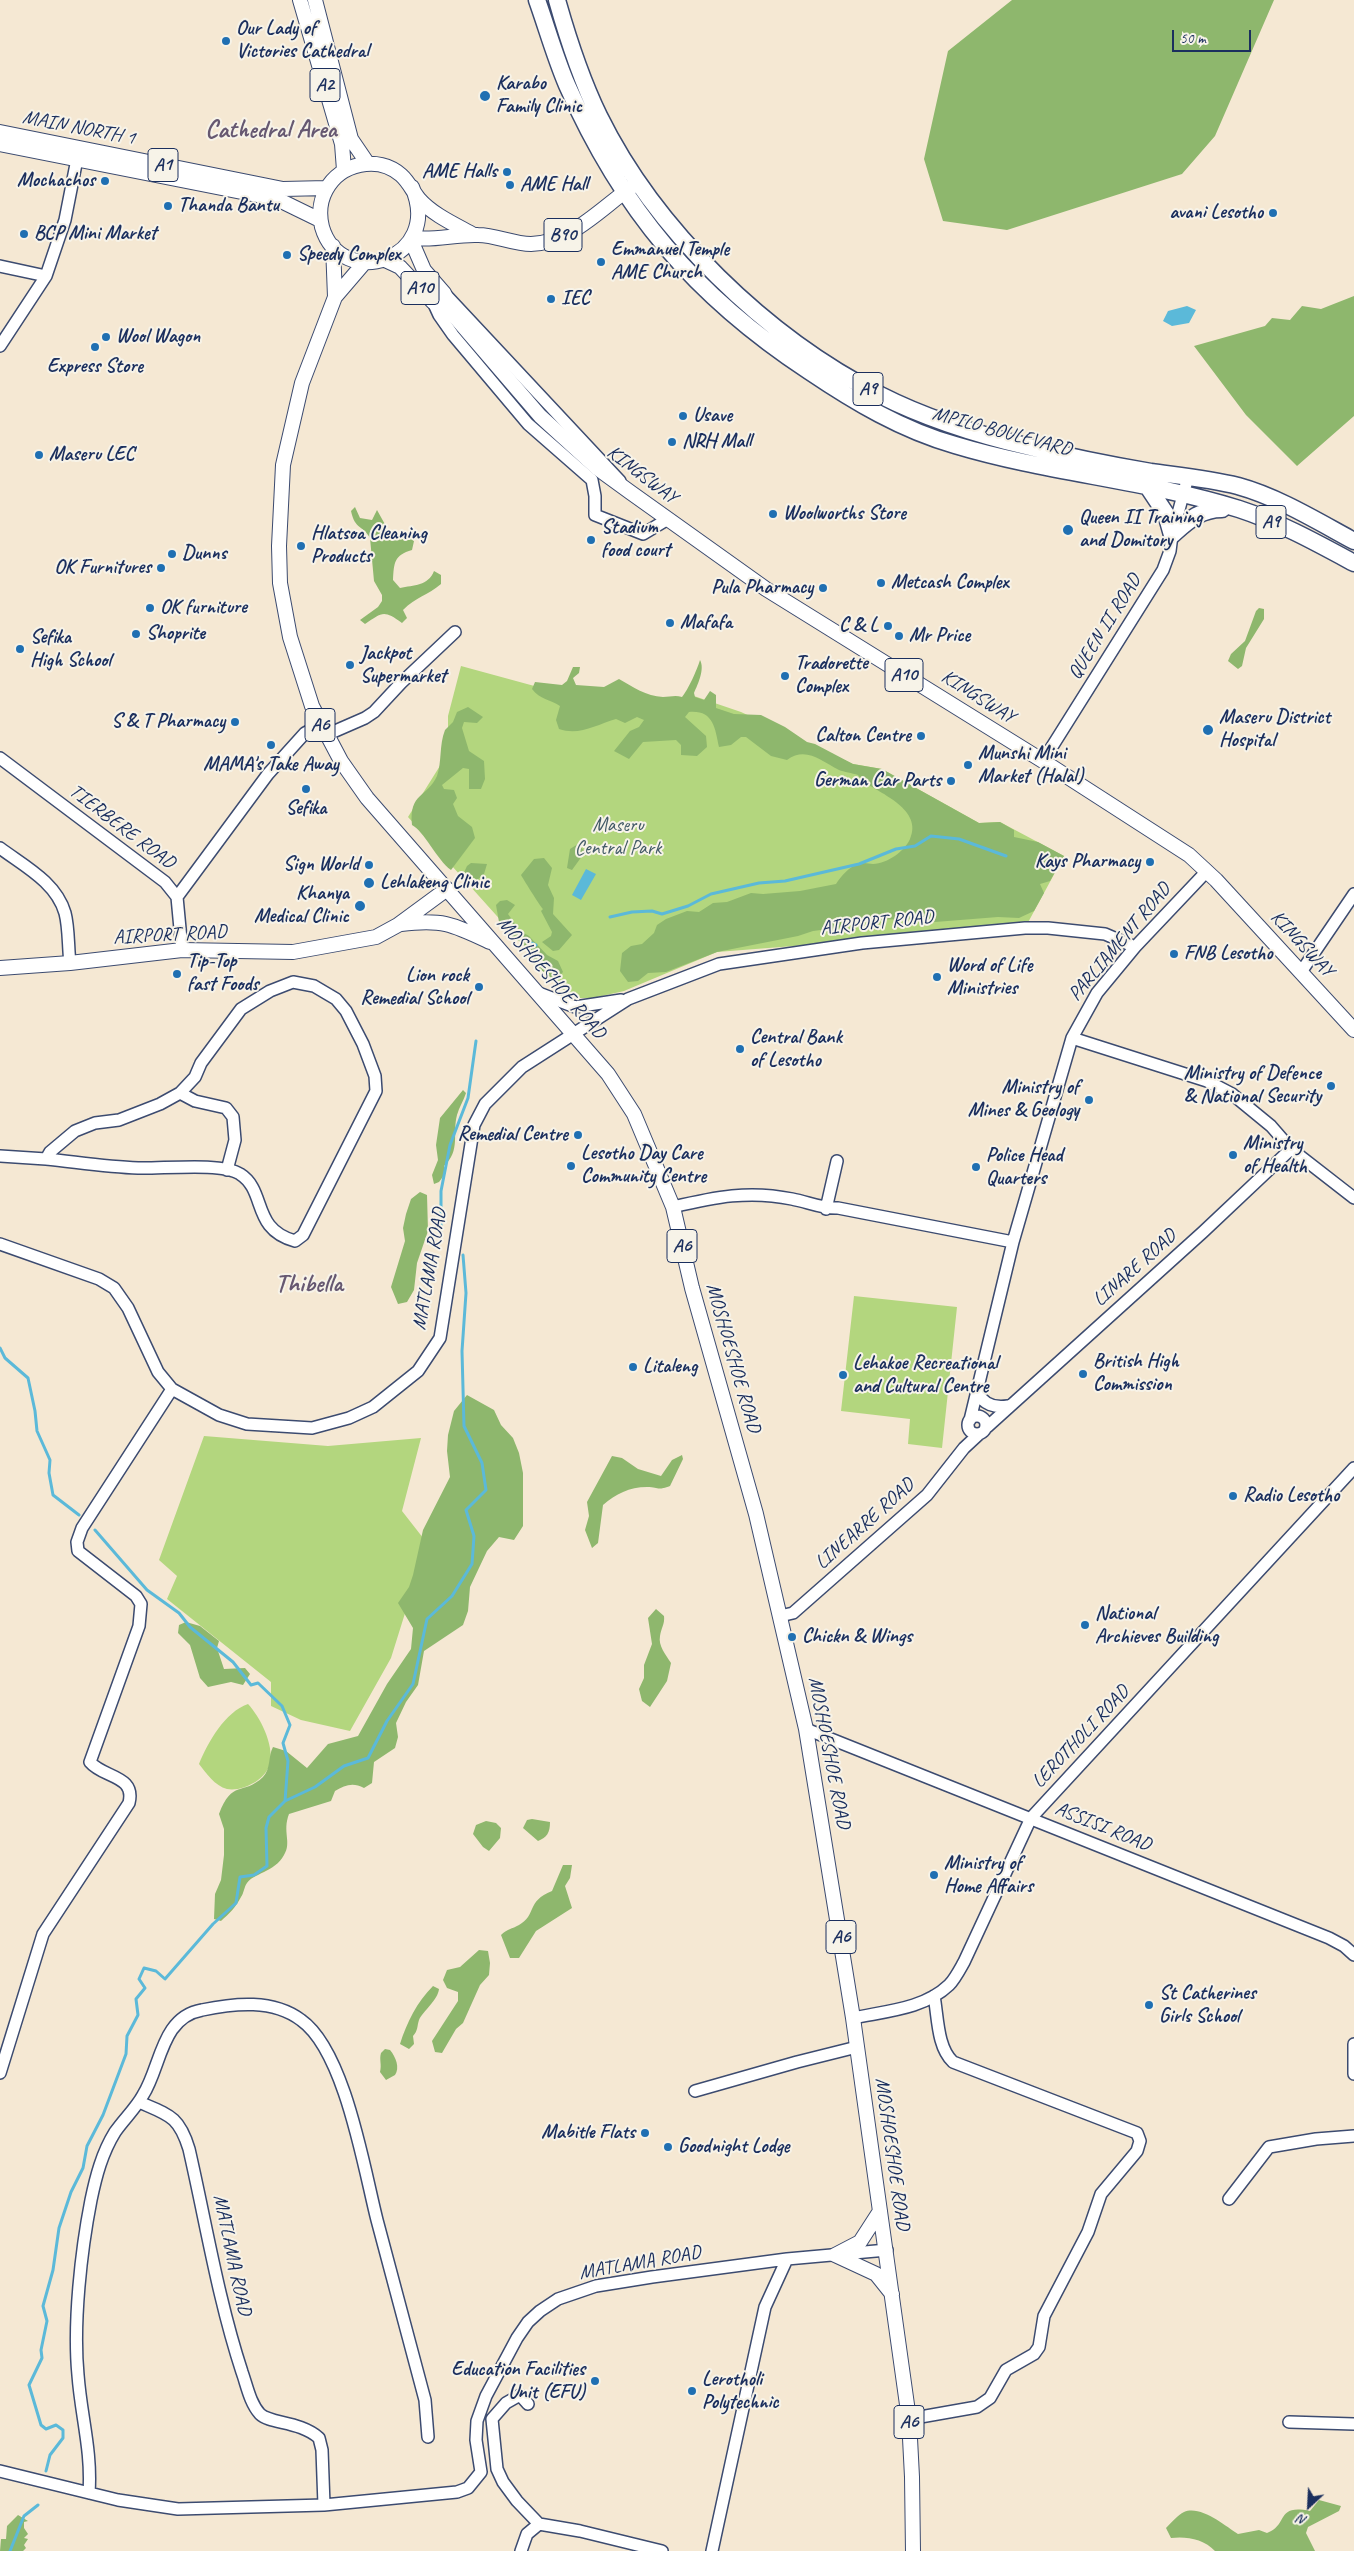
<!DOCTYPE html>
<html>
<head>
<meta charset="utf-8">
<style>
  body { margin:0 }
  #map { position:relative; width:1354px; height:2551px; overflow:hidden; background:#f5e8d3; font-family:Caveat,sans-serif }
  canvas { display:block }
  .north { position:absolute; left:1284px; top:2481px; width:50px; height:50px; -webkit-text-stroke:4px #f7f3e8; paint-order:stroke; rotate:205deg; font-size:14px; font-weight:700; line-height:20px; text-align:center; color:#1b2f5e }
  .north::after { content:''; display:block; margin:auto; width:18px; height:22px; background:#1b2f5e; clip-path:polygon(50% 0,100% 100%,50% 72%,0 100%) }
  .scale { position:absolute; left:1172px; top:30px; width:79px; height:22px; box-sizing:border-box; border:2px solid #1b2f5e; border-top:0; padding-left:6px; font-size:15px; line-height:18px; white-space:nowrap; color:#1b2f5e; -webkit-text-stroke:4px #f7f3e8; paint-order:stroke }
</style>
</head>
<body>
<div id="map">
<canvas width="1354" height="2551"></canvas>
<div class="north">N</div>
<div class="scale">50 m</div>
</div>
<script>
const ctx = document.querySelector('canvas').getContext('2d');
ctx.lineJoin = 'round';
function paint(path, color) {
  ctx.fillStyle = color;
  ctx.fill(path, 'evenodd');
}
function strokePath(path, color, width, dash) {
  ctx.strokeStyle = color;
  ctx.lineWidth = width;
  ctx.lineCap = dash ? 'butt' : 'round';
  ctx.setLineDash(dash || []);
  ctx.stroke(path);
}
function write(font, color, halo, rows, align = 'center') {
  ctx.font = font + ' Caveat,sans-serif';
  ctx.lineWidth = 4;
  ctx.setLineDash([]);
  ctx.textBaseline = 'middle';
  ctx.strokeStyle = halo;
  ctx.fillStyle = color;
  for (const [text, x, y, turn = 0] of rows) {
    ctx.save();
    ctx.translate(x, y);
    ctx.rotate((+turn || 0) * Math.PI / 180);
    ctx.textAlign = isNaN(turn) ? turn : align;
    if (halo) ctx.strokeText(text, 0, 0);
    ctx.fillText(text, 0, 0);
    ctx.restore();
  }
}
const green = new Path2D(`
  M461 666 549 690 663 702 691 695 741 712 853 764 882 769 979 823 1000 822 1064 856 1025 928 717 952 624 991 593 998H579L566 993 408 817 448 753V716Z
  M854 1296 957 1307 942 1448 908 1444 910 1419 841 1411Z
  M204 1436 328 1446 421 1438 402 1511 427 1543 391 1658 350 1731 301 1720 271 1706V1682L167 1599 177 1576 159 1560Z
  M248 1704C260 1717 274 1744 270 1763 267 1779 243 1792 227 1789 215 1786 206 1773 199 1764 208 1742 225 1712 248 1704Z`);
const forest = new Path2D(`
  M1012 0H1274L1215 136 1182 174 1007 230 943 221 924 159 948 51Z
  M1354 296V416L1297 466 1246 415 1194 346 1265 326 1272 318 1290 320 1302 306 1321 309Z
  M355 507 360 518 372 520 377 510 387 528 388 538 397 540 408 536 414 541 412 550C394 555 394 563 393 580L400 588C414 585 428 586 434 571L441 575V584C428 595 416 597 403 610L407 618 402 623C383 609 382 613 365 624L360 620 378 607 382 601V595L374 581 370 538C363 525 355 530 351 511Z
  M1259 608 1264 609V619L1246 648 1242 666 1238 669 1228 661 1231 654 1245 641 1256 611Z
  M700 660C705 669 698 684 694 693L695 697 704 700 710 691 716 695V708L734 714 761 715 785 727 807 742 815 744 853 764 882 769 979 823 1000 822 1014 830V837L1038 842 1064 856 1050 881 1040 884 1044 893 1034 911 1019 918 998 917 935 922 914 919 851 920 844 927 813 931 798 936 717 952 666 972 648 973 638 981 628 982 620 971 622 953 631 946 642 944 654 933 657 925 666 919 687 911 699 912 713 903 727 902 751 893 763 894 800 891 836 884C841 876 849 867 858 864 863 862 869 864 873 864 888 863 904 852 910 839 923 810 882 794 862 781L858 775C852 773 844 772 839 770 821 761 806 746 787 760L771 756 746 737H741L731 745 719 747C715 727 713 710 689 712L685 717 706 736 707 747 697 756 681 755V745L676 740 643 742 629 759 614 751 630 731 639 727 644 720 637 717 625 723 616 719C596 725 579 736 559 729L556 720 560 706C550 699 540 700 532 689L535 682 562 685 567 681 573 667H580L579 673 573 678 576 685 604 687 619 679C633 687 646 696 663 697 670 697 675 695 682 697 688 690 697 670 700 660Z
  M468 707 483 717 477 723 464 722 462 728 469 751 484 761 485 779 481 789H469V769L463 768 442 785 444 789 454 790 457 798 453 804 458 816 472 827 475 838 451 870C437 860 424 831 412 825 409 792 427 798 437 776 442 762 439 745 445 730L453 722 457 712Z
  M578 844 585 852 572 870 567 868 570 849Z
  M544 858 552 868 548 885 554 898 553 914 572 935 559 950 553 951 542 942 551 936 552 932 541 911 543 909C540 906 522 877 521 875L534 859Z
  M471 863 487 864 484 874 475 882 464 883 461 879 467 866Z
  M507 900 515 905 508 914 520 931 529 936 547 955 558 961 563 972 555 981 531 962 524 944 510 936 499 922 496 905 500 901Z
  M463 1090 466 1093C464 1100 459 1107 457 1115 452 1134 461 1150 444 1166L445 1174 439 1182 434 1184 432 1175 438 1160 436 1145 440 1118Z
  M420 1192 427 1195 428 1231 417 1263 414 1290 407 1302 398 1304 391 1287 405 1241 403 1228 406 1214 411 1199Z
  M467 1395 494 1410 501 1425 513 1438 519 1453 523 1473V1526L514 1540 499 1537 487 1551 470 1587 468 1611 463 1625 424 1651 418 1685 406 1702 396 1723 398 1737 395 1748 374 1762 372 1783 364 1788C353 1782 345 1785 335 1791L331 1801 289 1814C282 1832 292 1842 284 1855 275 1872 252 1874 247 1883 244 1887 244 1893 241 1897 236 1907 229 1914 221 1921L214 1919 215 1894 221 1880 224 1855V1829L219 1814C232 1779 243 1796 263 1777 271 1769 268 1756 273 1747L286 1751 307 1768 328 1744 358 1736 387 1684 411 1649 413 1628 398 1603 409 1587 413 1575 423 1530 450 1477 447 1451 448 1435 454 1411Z
  M682 1455 683 1459 670 1486C656 1491 659 1487 647 1487 629 1487 616 1494 603 1505L598 1543 592 1548 585 1530 589 1516 587 1502 612 1456 622 1458 638 1469 661 1476 672 1460Z
  M656 1609 664 1616C665 1624 661 1628 660 1636 658 1646 666 1655 671 1663L667 1681 650 1707 642 1701 639 1689 644 1678V1665L652 1644 648 1618Z
  M186 1622 200 1626 219 1641 217 1648 224 1669 245 1668 250 1674 243 1685 231 1682 208 1687 200 1678 190 1645 178 1633 179 1625Z
  M532 1819 550 1822C550 1833 547 1837 538 1841L523 1828 527 1820Z
  M486 1821 496 1823 501 1828 500 1838 489 1851 483 1847 473 1834 476 1825Z
  M563 1865H572L570 1878 565 1886 572 1908 536 1931 519 1958H510L501 1935C507 1929 512 1929 519 1925 537 1915 526 1901 552 1891Z
  M479 1950 488 1951 490 1963 489 1975 480 1985 463 2023 456 2029 442 2053 435 2052 432 2041 458 2001V1992L447 1988 443 1980 447 1970 460 1967Z
  M433 1986 439 1989C438 2000 423 2011 419 2020 417 2026 418 2031 413 2036L414 2044 409 2049 400 2044C407 2022 417 2002 433 1986Z
  M385 2049 390 2050C396 2057 400 2068 395 2075L386 2080 380 2072C382 2064 379 2060 381 2053Z
  M1319 2500 1341 2506 1339 2511 1308 2527 1306 2533 1315 2551H1215C1204 2539 1186 2536 1171 2538L1166 2528C1171 2523 1178 2515 1184 2512 1201 2505 1225 2526 1238 2534L1259 2530 1267 2533C1289 2525 1275 2504 1310 2511Z
  M18 2515 28 2521 24 2522V2528L28 2534 24 2538 28 2539 24 2545 26 2548 23 2551H0L1 2539H6L7 2526Z`);
const water = new Path2D(`
  M1187 306 1196 310 1189 323 1172 326 1163 321 1168 311Z
  M586 869 596 874 581 900 572 895Z`);
const stream = new Path2D(`
  M610 917 632 912 652 911 662 914 688 906 711 894 759 883 785 881 859 864 896 849 915 846 931 836 959 839 1006 856
  M529 947 531 943 536 945
  M441 1237V1191L450 1145 468 1098 476 1041
  M0 1348 5 1358 28 1378 35 1411 37 1431 50 1460 49 1473 53 1495 79 1515
  M95 1530 147 1590 179 1613 190 1627 233 1662 251 1685 258 1683 282 1706 290 1725 283 1743 288 1761 285 1801
  M46 2471 50 2455 63 2438V2430L56 2425 46 2429 41 2425 29 2385 42 2358 41 2350 47 2321 43 2306 53 2270 59 2228 71 2192 83 2168 87 2146 103 2115 126 2054 127 2036 138 2015 136 1999 145 1988 139 1979 144 1968 156 1971 165 1979 213 1924 236 1903 240 1877 254 1875 267 1866 266 1828 269 1817 285 1801 315 1787 344 1766 368 1758 387 1721 413 1684 427 1619 452 1596 472 1564 474 1536 466 1510 486 1490 482 1463 464 1426 462 1351 466 1293 463 1255
  M10 2551 24 2516 38 2505`);
const minor = new Path2D(`
  M0 266 46 276
  M447 296 620 481
  M433 302 439 315 453 335 528 424 592 480 595 496V515L643 534 668 519
  M0 346 46 276 65 220 77 159
  M326 735 365 718 374 712 401 683 455 632
  M0 758 165 882 177 897 182 950
  M1043 761 1163 570 1170 551 1172 535 1188 477
  M0 848C24 866 56 882 65 913 69 928 68 947 70 963
  M177 897 268 774 305 733 320 725
  M1301 972 1354 894
  M536 992 575 1007 621 1000
  M1072 1038 1207 1081 1232 1094 1271 1126 1291 1149 1354 1198
  M180 1093 195 1101 226 1108 233 1117 235 1140 227 1170
  M0 1156 46 1159 50 1152 75 1131 95 1123 119 1120 160 1104 180 1093 195 1077 201 1063 241 1009 270 991 293 982 314 986 336 999 346 1011 363 1044 375 1076 376 1091 303 1235 295 1241C251 1229 267 1191 240 1174 222 1162 161 1169 138 1168 107 1167 76 1162 46 1159
  M673 1207C715 1197 749 1190 792 1199 808 1202 822 1209 838 1208L1013 1242
  M826 1209 837 1161
  M0 1244 99 1279 114 1288 128 1308 158 1372 172 1389 219 1415 247 1424 312 1428 349 1418 373 1407 418 1371 440 1338 474 1125 485 1104 522 1067 628 999 719 964 862 943 1025 928H1048L1105 934 1135 947
  M978 1392C983 1405 995 1408 1008 1406
  M968 1425a9 9 0 1 1 18 0a9 9 0 1 1-18 0Z
  M970 1420 1013 1242 1072 1038 1097 993 1135 947 1207 871
  M987 1427 1203 1232 1291 1149
  M780 1616 793 1613 927 1495 964 1448 978 1435
  M806 1729 1329 1938 1344 1946 1354 1955
  M853 2018C886 2011 924 2009 949 1985 955 1979 960 1969 964 1962L1031 1818 1354 1468
  M1354 2044V2074
  M0 2073 43 1934 129 1803C136 1775 103 1778 90 1762L139 1626 141 1604 136 1596 78 1551 77 1542 82 1528 172 1389
  M695 2091 797 2062 857 2047
  M139 2102C169 2115 179 2116 189 2149 206 2223 218 2299 242 2372 247 2386 250 2403 260 2414 270 2424 300 2421 319 2438L322 2450 324 2505
  M1229 2199 1269 2147 1316 2139 1354 2136
  M528 2404 520 2395 506 2403 492 2419 497 2469 503 2482 517 2501 539 2524 580 2531 662 2551
  M909 2419 977 2407 990 2398 1006 2370 1034 2354 1039 2347 1044 2316 1088 2232 1101 2194 1137 2151 1140 2141 1137 2133 953 2062C937 2047 938 2017 934 1996
  M1289 2422 1354 2424
  M0 2471 118 2500 178 2509 324 2505 457 2492 468 2488 481 2472 476 2440 477 2421 486 2396 517 2338 528 2322 540 2311 558 2299 596 2286 652 2277 787 2259 887 2250
  M89 2493C92 2451 81 2416 78 2375 73 2323 81 2251 91 2200 96 2176 102 2153 115 2132 124 2119 136 2108 143 2095 161 2067 161 2017 202 2010 235 2003 273 1999 301 2020 345 2051 364 2169 377 2220 393 2280 409 2340 425 2400L428 2437
  M521 2551 527 2534 539 2524
  M712 2551 765 2307 787 2259`);
const major = new Path2D(`
  M300 0 342 144 344 170
  M315 0 351 139 368 164
  M0 132 283 189 327 188
  M0 144 277 199 320 220
  M412 187C444 260 341 292 322 227 319 215 320 201 326 190 340 163 378 155 401 175 409 182 413 192 419 199 433 215 456 225 474 235
  M413 238C435 241 456 234 478 235 496 235 513 244 531 244 571 243 602 207 633 186
  M411 240 424 270 444 293 454 316
  M333 246 335 297
  M385 260 400 267 433 302 455 317 540 416 597 468 630 492 766 589 1043 761 1189 855 1216 880 1354 1030
  M365 262 335 297 302 383 283 465 279 546 280 583 290 637 312 706 341 761 367 798 608 1074 634 1114 673 1207 692 1288 756 1514 806 1729 853 2018 909 2419 912 2477 913 2551
  M401 924C443 919 452 924 490 942
  M0 968 70 963 182 950 293 952 376 937 398 925 447 889
  M835 2255 876 2274 892 2294
  M835 2255 860 2242 880 2211`);
const highway = new Path2D(`
  M537 0C547 28 555 57 567 85 622 210 695 296 809 371 855 402 902 430 955 445 1048 473 1146 480 1239 509 1279 522 1317 543 1354 563
  M557 0C568 39 581 79 599 116 655 230 767 338 880 395 927 419 979 435 1030 447 1070 457 1110 465 1151 472 1180 476 1210 479 1238 486 1278 497 1317 521 1354 541
  M1148 487 1166 514 1172 535C1188 521 1200 509 1222 509`);
const markers = [
  [226,41,5,"#1f6fb2"],
  [485,96,6,"#1f6fb2"],
  [507,172,5,"#1f6fb2"],
  [105,181,5,"#1f6fb2"],
  [510,185,5,"#1f6fb2"],
  [168,206,5,"#1f6fb2"],
  [1273,213,5,"#1f6fb2"],
  [24,234,5,"#1f6fb2"],
  [287,255,5,"#1f6fb2"],
  [601,262,5,"#1f6fb2"],
  [551,299,5,"#1f6fb2"],
  [106,337,5,"#1f6fb2"],
  [95,347,5,"#1f6fb2"],
  [683,416,5,"#1f6fb2"],
  [672,442,5,"#1f6fb2"],
  [39,455,5,"#1f6fb2"],
  [773,514,5,"#1f6fb2"],
  [1068,530,6,"#1f6fb2"],
  [591,540,5,"#1f6fb2"],
  [301,546,5,"#1f6fb2"],
  [172,554,5,"#1f6fb2"],
  [161,568,5,"#1f6fb2"],
  [881,583,5,"#1f6fb2"],
  [823,588,5,"#1f6fb2"],
  [150,608,5,"#1f6fb2"],
  [670,623,5,"#1f6fb2"],
  [888,626,5,"#1f6fb2"],
  [136,634,5,"#1f6fb2"],
  [899,636,5,"#1f6fb2"],
  [20,649,5,"#1f6fb2"],
  [350,665,5,"#1f6fb2"],
  [785,676,5,"#1f6fb2"],
  [235,722,5,"#1f6fb2"],
  [1208,730,6,"#1f6fb2"],
  [921,736,5,"#1f6fb2"],
  [271,745,5,"#1f6fb2"],
  [968,765,5,"#1f6fb2"],
  [951,781,5,"#1f6fb2"],
  [306,789,5,"#1f6fb2"],
  [1150,862,5,"#1f6fb2"],
  [369,865,5,"#1f6fb2"],
  [369,883,6,"#1f6fb2"],
  [360,906,6,"#1f6fb2"],
  [1174,954,5,"#1f6fb2"],
  [177,974,5,"#1f6fb2"],
  [937,977,5,"#1f6fb2"],
  [479,987,5,"#1f6fb2"],
  [740,1049,5,"#1f6fb2"],
  [1331,1086,5,"#1f6fb2"],
  [1089,1100,5,"#1f6fb2"],
  [578,1135,5,"#1f6fb2"],
  [1233,1155,5,"#1f6fb2"],
  [571,1166,5,"#1f6fb2"],
  [976,1167,5,"#1f6fb2"],
  [633,1367,5,"#1f6fb2"],
  [1083,1374,5,"#1f6fb2"],
  [843,1375,5,"#1f6fb2"],
  [1233,1496,5,"#1f6fb2"],
  [1085,1625,5,"#1f6fb2"],
  [792,1637,5,"#1f6fb2"],
  [934,1875,5,"#1f6fb2"],
  [1149,2005,5,"#1f6fb2"],
  [645,2133,5,"#1f6fb2"],
  [668,2147,5,"#1f6fb2"],
  [595,2381,5,"#1f6fb2"],
  [692,2391,5,"#1f6fb2"]
];
const shields = [
  [325,85,30],
  [163,165,30],
  [563,235,38],
  [420,288,38],
  [868,389,30],
  [1271,522,30],
  [904,675,38],
  [320,725,30],
  [682,1246,30],
  [841,1937,30],
  [909,2422,30]
];
const shieldNames = [
  ["A2",325,85],
  ["A1",163,165],
  ["B90",563,235],
  ["A10",420,288],
  ["A9",868,389],
  ["A9",1271,522],
  ["A10",904,675],
  ["A6",320,725],
  ["A6",682,1246],
  ["A6",841,1937],
  ["A6",909,2422]
];
const poiNames = [
  ["Our Lady of",236,29],
  ["Victories Cathedral",236,52],
  ["Karabo",496,84],
  ["Family Clinic",496,107],
  ["AME Halls",497,172,"right"],
  ["Mochachos",95,181,"right"],
  ["AME Hall",520,185],
  ["Thanda Bantu",178,206],
  ["avani Lesotho",1263,213,"right"],
  ["BCP Mini Market",34,234],
  ["Emmanuel Temple",611,250],
  ["AME Church",611,273],
  ["Speedy Complex",297,255],
  ["IEC",561,299],
  ["Wool Wagon",116,337],
  ["Express Store",95,367,"center"],
  ["Usave",693,416],
  ["NRH Mall",682,442],
  ["Maseru LEC",49,455],
  ["Woolworths Store",783,514],
  ["Queen II Training",1079,518],
  ["and Domitory",1079,541],
  ["Stadium",601,528],
  ["food court",601,551],
  ["Hlatsoa Cleaning",311,534],
  ["Products",311,557],
  ["Dunns",182,554],
  ["OK Furnitures",151,568,"right"],
  ["Metcash Complex",891,583],
  ["Pula Pharmacy",813,588,"right"],
  ["OK furniture",160,608],
  ["Mafafa",680,623],
  ["C & L",878,626,"right"],
  ["Shoprite",146,634],
  ["Mr Price",909,636],
  ["Sefika",30,638],
  ["High School",30,661],
  ["Jackpot",360,654],
  ["Supermarket",360,677],
  ["Tradorette",795,664],
  ["Complex",795,687],
  ["Maseru District",1219,718],
  ["Hospital",1219,741],
  ["S & T Pharmacy",225,722,"right"],
  ["Calton Centre",911,736,"right"],
  ["Munshi Mini",978,754],
  ["Market (Halal)",978,777],
  ["MAMA's Take Away",271,765,"center"],
  ["German Car Parts",941,781,"right"],
  ["Sefika",306,809,"center"],
  ["Kays Pharmacy",1140,862,"right"],
  ["Sign World",359,865,"right"],
  ["Lehlakeng Clinic",380,883],
  ["Khanya",349,894,"right"],
  ["Medical Clinic",349,917,"right"],
  ["FNB Lesotho",1184,954],
  ["Tip-Top",187,962],
  ["fast Foods",187,985],
  ["Word of Life",947,966],
  ["Ministries",947,989],
  ["Lion rock",469,976,"right"],
  ["Remedial School",469,999,"right"],
  ["Central Bank",750,1038],
  ["of Lesotho",750,1061],
  ["Ministry of Defence",1321,1074,"right"],
  ["& National Security",1321,1097,"right"],
  ["Ministry of",1079,1088,"right"],
  ["Mines & Geology",1079,1111,"right"],
  ["Remedial Centre",568,1135,"right"],
  ["Ministry",1243,1144],
  ["of Health",1243,1167],
  ["Lesotho Day Care",581,1154],
  ["Community Centre",581,1177],
  ["Police Head",986,1156],
  ["Quarters",986,1179],
  ["British High",1093,1362],
  ["Commission",1093,1385],
  ["Lehakoe Recreational",853,1364],
  ["and Cultural Centre",853,1387],
  ["Litaleng",643,1367],
  ["Radio Lesotho",1243,1496],
  ["National",1095,1614],
  ["Archieves Building",1095,1637],
  ["Chickn & Wings",802,1637],
  ["Ministry of",944,1864],
  ["Home Affairs",944,1887],
  ["St Catherines",1159,1994],
  ["Girls School",1159,2017],
  ["Mabitle Flats",635,2133,"right"],
  ["Goodnight Lodge",678,2147],
  ["Education Facilities",585,2370,"right"],
  ["Unit (EFU)",585,2393,"right"],
  ["Lerotholi",702,2380],
  ["Polytechnic",702,2403]
];
const streetNames = [
  ["MAIN NORTH 1",79,128,11],
  ["MPILO BOULEVARD",1002,432,15],
  ["KINGSWAY",642,475,37],
  ["QUEEN II ROAD",1105,627,-58],
  ["KINGSWAY",978,697,32],
  ["TIERBERE ROAD",122,827,37],
  ["AIRPORT ROAD",877,923,-6],
  ["AIRPORT ROAD",170,935,-3],
  ["PARLIAMENT ROAD",1120,942,-50],
  ["KINGSWAY",1302,944,47],
  ["MOSHOESHOE ROAD",551,978,49],
  ["LINARE ROAD",1135,1268,-42],
  ["MATLAMA ROAD",430,1269,-80],
  ["MOSHOESHOE ROAD",733,1358,74],
  ["LINEARRE ROAD",865,1524,-42],
  ["LEROTHOLI ROAD",1081,1737,-47],
  ["MOSHOESHOE ROAD",829,1753,79],
  ["ASSISI ROAD",1103,1827,22],
  ["MOSHOESHOE ROAD",892,2154,82],
  ["MATLAMA ROAD",232,2255,78],
  ["MATLAMA ROAD",640,2263,-10]
];
const parkNames = [
  ["Maseru",618,826],
  ["Central Park",618,849]
];
const districtNames = [
  ["Cathedral Area",271,130],
  ["Thibella",309,1284]
];
paint(green, '#b3d67e');
paint(forest, '#8eb76d');
paint(water, '#5bb9d9');
strokePath(stream, '#5bb9d9', 3);
strokePath(minor, '#3c4b70', 14);
strokePath(major, '#3c4b70', 16);
strokePath(highway, '#3c4b70', 19);
strokePath(minor, '#fff', 11);
strokePath(major, '#fff', 14);
strokePath(highway, '#fff', 16);
for (const [x, y, r, color] of markers) {
  const dot = new Path2D();
  dot.arc(x, y, r, 0, 2 * Math.PI);
  ctx.fillStyle = color;
  ctx.fill(dot);
  strokePath(dot, '#f7f3e8', 2);
}
for (const [x, y, w] of shields) {
  const box = new Path2D();
  box.roundRect(x - w / 2, y - 16.5, w, 33, 4);
  ctx.fillStyle = '#f7f3e8';
  ctx.fill(box);
  strokePath(box, '#1b2f5e', 1);
}
write('bold 19px', '#1b2f5e', null, shieldNames);
write('bold 20px', '#1b2f5e', '#f7f3e8', poiNames, 'left');
write('20px', '#1b2f5e', '#f7f3e8', streetNames);
write('20px', '#415966', '#f7f3e8', parkNames);
write('bold 25px', '#665871', '#f7f3e8', districtNames);
</script>
</body>
</html>
